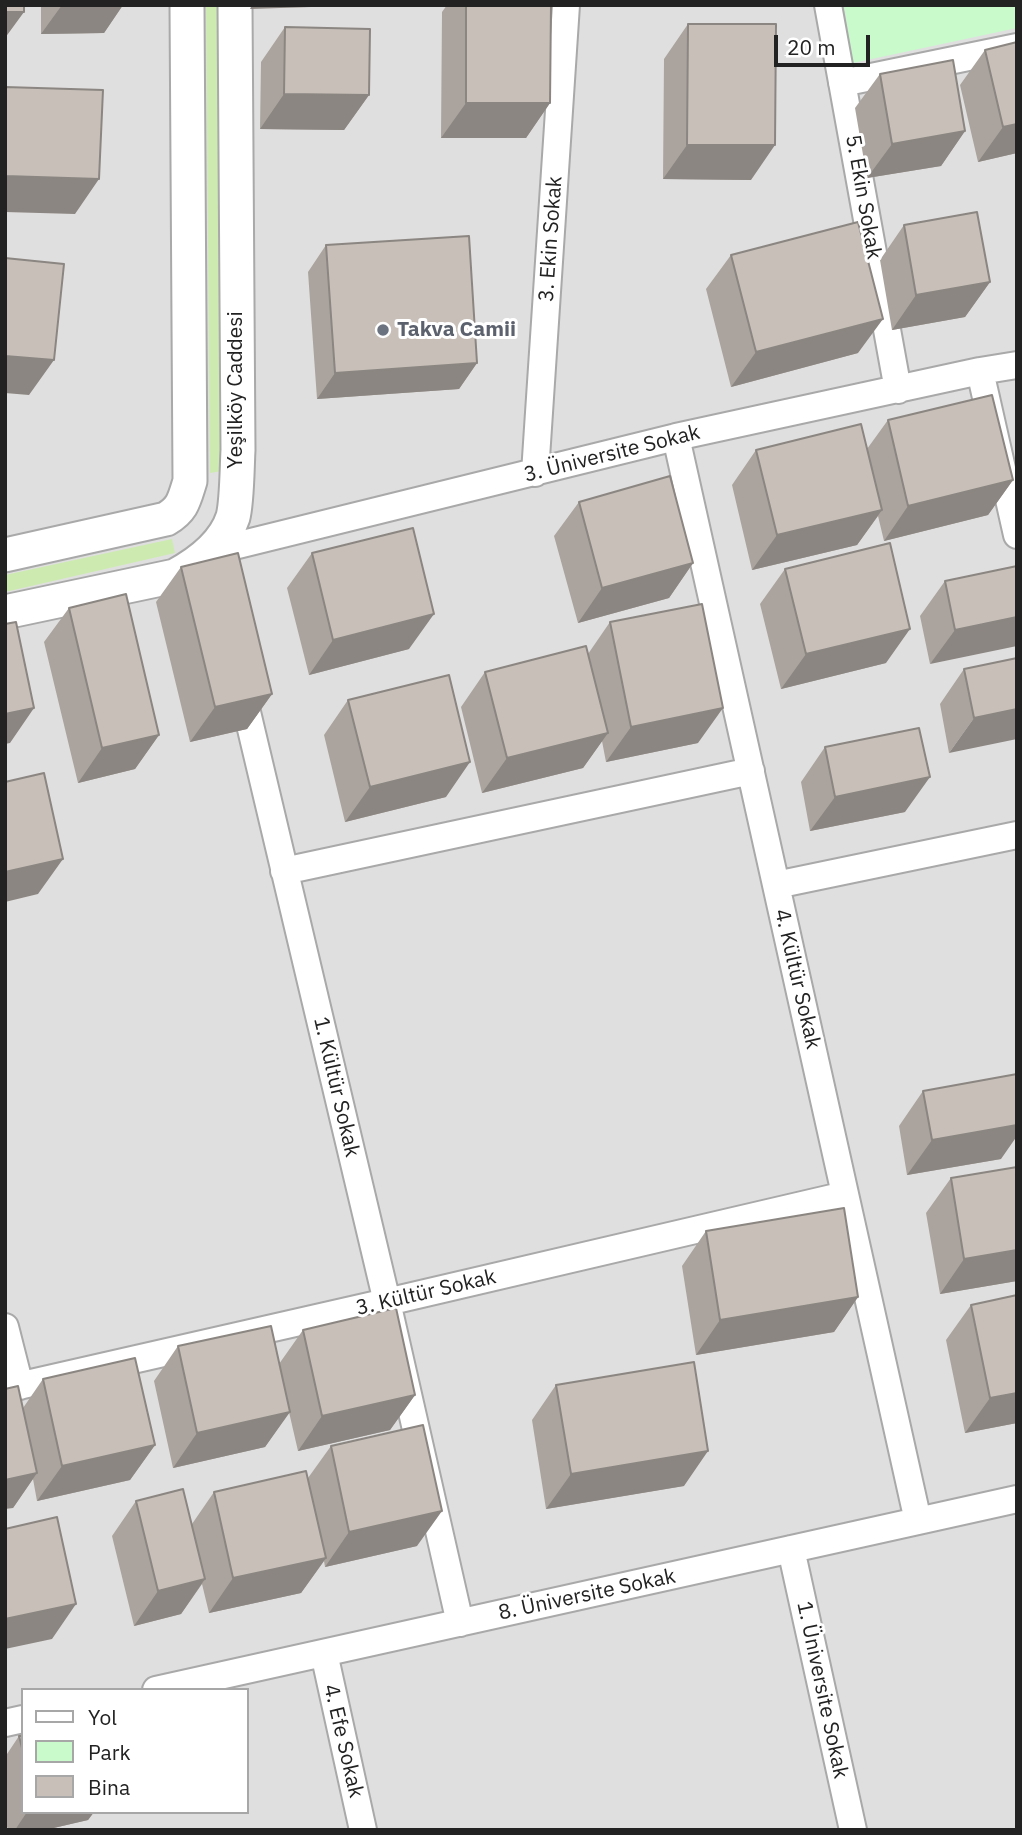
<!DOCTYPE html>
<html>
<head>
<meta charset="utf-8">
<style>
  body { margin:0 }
  #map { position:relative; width:1022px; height:1835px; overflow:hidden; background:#f2efe9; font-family:"IBM Plex Sans",sans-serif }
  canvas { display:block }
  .frame { position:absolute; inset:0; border:7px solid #222; pointer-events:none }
  .legend { position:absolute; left:21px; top:1688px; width:228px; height:126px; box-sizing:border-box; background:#fff; border:2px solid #a7a7a7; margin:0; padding:9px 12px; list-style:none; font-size:21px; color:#222 }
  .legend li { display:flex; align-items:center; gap:14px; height:35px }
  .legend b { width:35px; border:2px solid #a7a7a7 }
  .scale { position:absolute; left:774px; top:35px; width:96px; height:32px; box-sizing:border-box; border:4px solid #222; border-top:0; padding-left:9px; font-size:21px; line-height:24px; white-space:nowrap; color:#222; -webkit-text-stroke:5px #fff; paint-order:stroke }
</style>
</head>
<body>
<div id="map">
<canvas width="1022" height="1835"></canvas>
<div class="frame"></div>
<ul class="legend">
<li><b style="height:9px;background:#fff"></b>Yol</li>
<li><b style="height:19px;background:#c8facc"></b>Park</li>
<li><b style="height:19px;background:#c7bfb8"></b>Bina</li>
</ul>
<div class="scale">20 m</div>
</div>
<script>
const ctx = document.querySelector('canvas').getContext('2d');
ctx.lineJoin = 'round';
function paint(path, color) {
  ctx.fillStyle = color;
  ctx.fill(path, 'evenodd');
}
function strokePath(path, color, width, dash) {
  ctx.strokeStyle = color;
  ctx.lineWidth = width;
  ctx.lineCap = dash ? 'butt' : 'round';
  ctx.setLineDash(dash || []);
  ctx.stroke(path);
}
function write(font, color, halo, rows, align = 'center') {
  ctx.font = font + ' "IBM Plex Sans",sans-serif';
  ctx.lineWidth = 6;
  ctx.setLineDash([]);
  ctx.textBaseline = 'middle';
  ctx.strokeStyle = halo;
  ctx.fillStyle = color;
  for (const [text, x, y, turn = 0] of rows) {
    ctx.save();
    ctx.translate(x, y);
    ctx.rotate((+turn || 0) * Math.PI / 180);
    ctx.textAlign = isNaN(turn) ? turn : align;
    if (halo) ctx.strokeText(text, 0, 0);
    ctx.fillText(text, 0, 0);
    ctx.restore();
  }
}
const residential = new Path2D(`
  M5 5H1017V1830H5ZM23 1690H247V1812H23Z`);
const grass = new Path2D(`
  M206 5H218L222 471 210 473Z
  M172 539 175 553 5 592V575Z`);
const park = new Path2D(`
  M844 5H1017V28L853 63Z`);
const minor = new Path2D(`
  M828 5 898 390
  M842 83 1017 47
  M980 371 1017 535
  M676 437 918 1521
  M535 473 566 5
  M212 558 210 552 676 437 980 371 1017 365
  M242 691 387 1302 460 1623
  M284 871 751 771
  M776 885 1017 835
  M5 1327 20 1386
  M5 1389 387 1302 845 1195
  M791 1549 853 1830
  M324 1653 363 1830
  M156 1690 1017 1499
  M5 1723 23 1719`);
const tertiary = new Path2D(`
  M5 555 166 519C183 509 184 500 190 481L187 5
  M5 612 175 576C199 563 224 545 233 517 237 502 237 468 238 450L235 5`);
const wall = new Path2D(`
  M41 5H123L104 33 41 34Z
  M447 5H551L550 103 526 138H441L442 12Z
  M688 24 751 180 663 179 664 59Z
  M285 27 369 95 344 130 260 129 261 62Z
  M1017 42V153L978 162 960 85 985 50Z
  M880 74 965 131 941 166 867 178 855 108Z
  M904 225 990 282 965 317 892 330 880 260Z
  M326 245 477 363 459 389 317 399 308 272Z
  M731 255 858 353 731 387 706 289Z
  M888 420 1013 480 988 515 884 541 878 516 857 545 752 570 732 485 756 450 867 449Z
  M579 502 693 563 669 598 578 623 554 536Z
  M312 553 409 649 309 675 287 588Z
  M1017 566 930 664 920 616 945 581Z
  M181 567 272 694 247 729 190 742 156 602Z
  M785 569 886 663 781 689 760 604Z
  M69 608 159 735 135 769 78 783 44 642Z
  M610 622 698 743 606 762 602 741 583 768 482 793 461 707 485 672 588 654Z
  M1017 658 949 753 940 704 964 669Z
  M348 700 446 797 345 822 324 735Z
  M825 747 905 812 810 831 801 782Z
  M923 1091 1001 1159 907 1175 899 1126Z
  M951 1178 1017 1281 940 1294 926 1213Z
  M706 1231 858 1297 834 1332 696 1355 682 1266Z
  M1017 1295V1423L965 1433 946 1340 971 1305Z
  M303 1330 415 1395 390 1430 298 1451 289 1412 265 1447 173 1468 154 1381 178 1346 279 1364Z
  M43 1379 155 1445 130 1480 37 1501 33 1479 13 1508 23 1408Z
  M556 1385 684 1486 546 1509 532 1420Z
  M331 1446 417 1546 325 1567 324 1561 301 1593 209 1613 202 1584 181 1614 134 1626 112 1536 136 1501 192 1524 214 1492 308 1478Z
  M19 1736H23V1812H94L88 1820 45 1830H8L5 1819V1757Z`);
const shadedWall = new Path2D(`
  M62 5H123L104 33 41 34Z
  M252 5H313L311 7 250 9Z
  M5 12H24L5 38Z
  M284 94 369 95 344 130 260 129Z
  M466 103H550L526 138H441Z
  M1017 124V153L978 162 1003 127Z
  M965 131 941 166 867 178 892 144Z
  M687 145H775L751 180 663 179Z
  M5 176 99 179 75 214 5 212Z
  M990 282 965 317 892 330 916 295Z
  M883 319 858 353 731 387 756 352Z
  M5 356 54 360 29 395 5 393Z
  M477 363 459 389 317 399 335 373Z
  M1013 480 988 515 884 541 908 506Z
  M882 510 857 545 752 570 777 535Z
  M693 563 669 598 578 623 602 588Z
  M434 614 409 649 309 675 333 640Z
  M1017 617V646L930 664 955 630Z
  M910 629 886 663 781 689 806 654Z
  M272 694 247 729 190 742 215 707Z
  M34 708 10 743 5 744V714Z
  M723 708 698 743 606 762 631 727Z
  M1017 709V739L949 753 974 718Z
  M608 733 583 768 482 793 507 758Z
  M159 735 135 769 78 783 102 748Z
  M470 762 446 797 345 822 370 787Z
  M930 777 905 812 810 831 835 797Z
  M63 859 38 894 5 902V872Z
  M1017 1125V1136L1001 1159 907 1175 932 1140Z
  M1017 1250V1281L940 1294 964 1259Z
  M858 1297 834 1332 696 1355 720 1320Z
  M1017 1393V1423L965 1433 990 1398Z
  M415 1395 390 1430 298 1451 322 1416Z
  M290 1412 265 1447 173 1468 197 1433Z
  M155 1445 130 1480 37 1501 62 1466Z
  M708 1451 684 1486 546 1509 571 1474Z
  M37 1473 13 1508 5 1509V1480Z
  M442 1511 417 1546 325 1567 349 1532Z
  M326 1558 301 1593 209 1613 233 1578Z
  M205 1579 181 1614 134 1626 158 1591Z
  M76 1604 52 1639 5 1649V1619Z
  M27 1812H94L88 1820 45 1830H15Z`);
const building = new Path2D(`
  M5 5H24V12H5Z
  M466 5H551L550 103H466Z
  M688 24H776L775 145H687Z
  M285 27 370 29 369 95 284 94Z
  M1017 42V124L1003 127 985 50Z
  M953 60 965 131 892 144 880 74Z
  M5 87 103 90 99 179 5 176Z
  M977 212 990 282 916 295 904 225Z
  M858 222 883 319 756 352 731 255Z
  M469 236 477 363 335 373 326 245Z
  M5 258 64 264 54 360 5 356Z
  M992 395 1013 480 908 506 888 420Z
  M861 424 882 510 777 535 756 450Z
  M670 476 693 563 602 588 579 502Z
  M413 528 434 614 333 640 312 553Z
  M890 543 910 629 806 654 785 569Z
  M238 553 272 694 215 707 181 567Z
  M1017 566V617L955 630 945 581Z
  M126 594 159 735 102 748 69 608Z
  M702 604 723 708 631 727 610 622Z
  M16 622 34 708 5 714V624Z
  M586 646 608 733 507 758 485 672Z
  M1017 658V709L974 718 964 669Z
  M449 675 470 762 370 787 348 700Z
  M919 728 930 777 835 797 825 747Z
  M44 773 63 859 5 872V782Z
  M1017 1074V1125L932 1140 923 1091Z
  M1017 1167V1250L964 1259 951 1178Z
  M844 1208 858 1297 720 1320 706 1231Z
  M1017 1295V1393L990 1398 971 1305Z
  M396 1308 415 1395 322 1416 303 1330Z
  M271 1326 290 1412 197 1433 178 1346Z
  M135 1358 155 1445 62 1466 43 1379Z
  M694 1362 708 1451 571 1474 556 1385Z
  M18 1386 37 1473 5 1480V1389Z
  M423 1425 442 1511 349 1532 331 1446Z
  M306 1471 326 1558 233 1578 214 1492Z
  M183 1489 205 1579 158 1591 136 1501Z
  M57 1517 76 1604 5 1619V1529Z
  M19 1736H23V1752Z`);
const markers = [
  [383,330,7,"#6b7280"]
];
const streetNames = [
  ["5. Ekin Sokak",863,197,80],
  ["3. Ekin Sokak",551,239,-86],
  ["Yeşilköy Caddesi",236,390,-90],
  ["3. Üniversite Sokak",612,454,-14],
  ["4. Kültür Sokak",797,979,77],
  ["1. Kültür Sokak",336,1087,77],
  ["3. Kültür Sokak",426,1293,-13],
  ["8. Üniversite Sokak",587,1595,-12],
  ["1. Üniversite Sokak",822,1690,78],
  ["4. Efe Sokak",343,1741,77]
];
const worshipNames = [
  ["Takva Camii",397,330]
];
paint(residential, '#e0dfdf');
paint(grass, '#cdebb0');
paint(park, '#c8facc');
strokePath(minor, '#a9a9a9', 30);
strokePath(tertiary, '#a9a9a9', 37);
strokePath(minor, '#fff', 26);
strokePath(tertiary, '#fff', 33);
paint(wall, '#aba49e');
paint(shadedWall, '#8b8681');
paint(building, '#c7bfb8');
strokePath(building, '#8b8681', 2);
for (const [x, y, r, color] of markers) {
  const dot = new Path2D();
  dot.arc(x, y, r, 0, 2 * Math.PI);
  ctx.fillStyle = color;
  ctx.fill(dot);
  strokePath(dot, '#fff', 2.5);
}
write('21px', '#222', '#fff', streetNames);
write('bold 21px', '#5b616d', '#fff', worshipNames, 'left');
</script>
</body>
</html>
